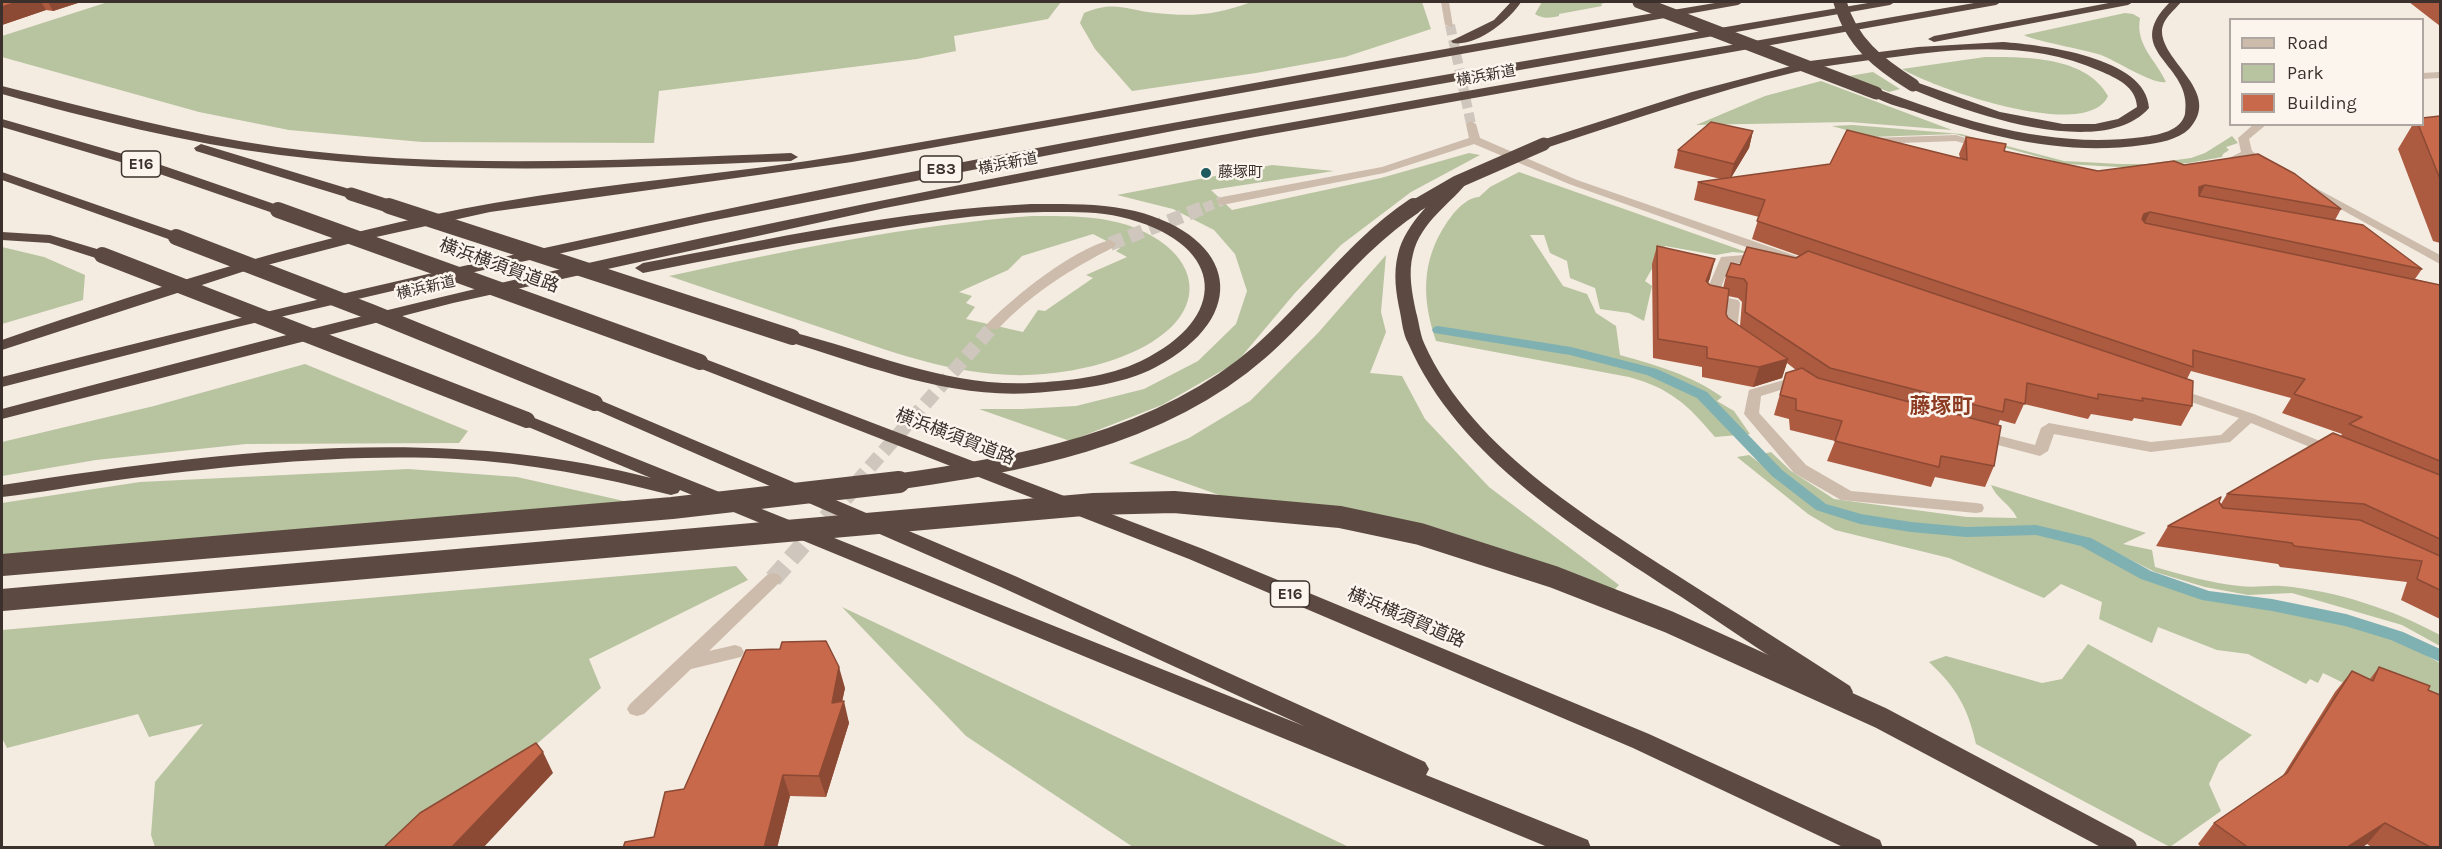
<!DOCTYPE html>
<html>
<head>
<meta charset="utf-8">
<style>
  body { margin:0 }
  #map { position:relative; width:2442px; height:849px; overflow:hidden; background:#f4ebe1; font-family:Karla,sans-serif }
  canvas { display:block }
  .frame { position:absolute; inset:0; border:3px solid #3b302b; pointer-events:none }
  .legend { position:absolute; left:2229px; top:18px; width:195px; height:108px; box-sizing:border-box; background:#fbf5ee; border:2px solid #aea6a0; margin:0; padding:8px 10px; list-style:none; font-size:18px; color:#3b302b }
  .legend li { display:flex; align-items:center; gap:12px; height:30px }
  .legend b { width:30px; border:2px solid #aea6a0 }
</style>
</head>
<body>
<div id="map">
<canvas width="2442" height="849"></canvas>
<div class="frame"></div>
<ul class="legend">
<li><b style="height:8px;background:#cdbbac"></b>Road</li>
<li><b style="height:16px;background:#b8c4a0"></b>Park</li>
<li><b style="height:16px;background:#c8694b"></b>Building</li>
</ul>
</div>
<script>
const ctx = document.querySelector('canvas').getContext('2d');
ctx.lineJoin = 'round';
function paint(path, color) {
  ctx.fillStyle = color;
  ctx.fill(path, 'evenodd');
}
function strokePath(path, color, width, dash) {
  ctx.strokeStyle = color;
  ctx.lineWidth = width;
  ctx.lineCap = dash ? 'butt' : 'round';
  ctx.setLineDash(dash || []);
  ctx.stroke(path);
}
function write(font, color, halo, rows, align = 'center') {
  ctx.font = font + ' Karla,"Noto Sans JP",sans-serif';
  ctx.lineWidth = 5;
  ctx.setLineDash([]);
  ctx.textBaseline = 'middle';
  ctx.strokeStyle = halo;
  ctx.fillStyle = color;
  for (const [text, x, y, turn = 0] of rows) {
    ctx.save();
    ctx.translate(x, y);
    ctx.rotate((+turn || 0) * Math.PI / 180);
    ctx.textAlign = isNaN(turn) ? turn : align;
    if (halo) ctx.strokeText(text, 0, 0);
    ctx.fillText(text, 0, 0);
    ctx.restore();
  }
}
const green = new Path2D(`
  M108 2H1061L1048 19 954 36 956 51 917 59 659 91 654 143 422 142 289 130 199 112 2 57V36Z
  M1251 2H1422L1431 29 1345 57 1256 73 1132 91 1095 49 1080 23 1084 13C1115 0 1125 10 1156 13 1192 17 1217 15 1251 2Z
  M1542 2H1608L1601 4 1602 6 1559 14V16C1549 18 1543 19 1535 14Z
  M2125 13 2133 14 2140 18C2135 45 2156 60 2166 82 2153 85 2117 61 2101 55 2087 50 2030 40 2024 35Z
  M1985 57C2025 57 2086 56 2108 96 2087 143 1934 88 1902 69Z
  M1873 72 1900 89 1889 92 1849 76Z
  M1821 81 1952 130 1849 122 1696 125 1765 96Z
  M1853 125 1961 134 2064 161 2120 164H2147L2191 158 2205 153 2232 136 2238 143 2226 147 2229 150 2223 154 2222 157 2189 163 2136 168 2065 164 1955 134 1871 137 1832 126Z
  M1469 153 1480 155 1411 192 1341 245 1295 293 1237 362 1162 405 1070 441 979 409H1022L1076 406 1144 389 1198 361 1236 324 1247 291 1235 254 1214 230 1173 209 1117 195 1272 165 1334 171 1211 190 1232 210 1381 178Z
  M1519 172 1752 254 1733 252 1716 255 1665 246 1645 281 1652 286 1644 321 1629 313 1600 309 1595 288 1570 278 1567 261 1550 253 1544 235H1530L1563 286 1587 294 1596 313 1616 326 1620 355C1656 365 1691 375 1722 397L1717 401 1734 411 1750 434 1715 437C1688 405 1670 388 1629 377L1436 341C1420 294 1422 254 1453 214 1459 207 1469 197 1479 197L1490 187Z
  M1032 216C1067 216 1107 215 1140 230 1197 255 1210 306 1152 342 1121 361 1080 371 1044 374 969 381 897 354 828 330 775 312 722 294 669 276 789 250 910 225 1032 216ZM1093 234 1120 248 1116 251 1127 257 1086 275 1093 278 1045 311 1038 310 1023 332 966 319 975 307 966 303 972 296 959 292 1008 270 1022 256Z
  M2 247 44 257 85 275 83 300 2 324Z
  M1386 255 1381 312 1386 332 1370 373 1402 376 1425 419 1489 487 1619 585 1612 592 1534 560 1437 528 1339 508 1222 496 1129 463 1189 438 1250 401 1318 333Z
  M305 364 468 431 459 443 246 444 96 460 2 476V442L154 406Z
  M1771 452 1791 471 1834 499 1967 517 2017 518C2010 504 1996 498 1991 485L2146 533 2123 544 2152 550 2155 567C2183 575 2211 583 2240 586 2254 588 2268 585 2282 586 2337 591 2392 609 2440 635V646L2402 625 2292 593 2248 595 2205 587 2155 572 2091 540 2034 527 1963 529 1910 524 1859 516 1823 506 1779 472 1763 454Z
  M1749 455 1823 510 1860 521 1912 530 1972 535 2006 532 2038 533 2085 544 2145 577 2209 600 2276 610 2348 625 2398 640 2440 663V730L2323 673 2318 683 2310 679 2306 684 2248 654 2217 650 2158 627 2152 643 2099 619 2102 602 2061 584 2044 598 1949 558 1835 530 1808 514 1737 457Z
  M408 469 517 477 633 503 2 555V503L140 482Z
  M736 566 748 580 589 659 601 688 468 804 408 847H155L151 835 155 782 203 724 149 737 138 714 7 748 2 738V630Z
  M842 607 1349 847H1133L966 736Z
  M2088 644 2252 735 2219 762 2209 784 2221 811 2170 847 1976 744C1968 708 1956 687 1929 662L1946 656 2042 683 2062 679Z`);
const stream = new Path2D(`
  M1438 326 1571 347 1657 369 1707 392 1782 470 1826 504 1861 514 1911 522 1966 527 2036 525 2091 538 2151 571 2209 591 2272 599 2346 614 2403 632 2440 649V662L2391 640 2345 626 2272 611 2202 600 2141 579 2081 546 2036 535 1966 537 1911 532 1860 524 1816 510 1772 476 1697 398 1647 375 1570 355 1434 333 1432 330 1434 327Z`);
const streetTunnelFar2 = new Path2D(`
  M1450 25 1471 124
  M1204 208 1222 201`);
const streetTunnelFar1 = new Path2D(`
  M1110 244 1208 206
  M856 483 993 326`);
const streetTunnel = new Path2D(`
  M773 579 858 482`);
const street = new Path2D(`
  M1441 2H1449L1453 27 1445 25Z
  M2440 72V78L2422 79V73Z
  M1471 121 1476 124 1480 138 1577 180 1799 257 1801 260 1795 264 1791 263 1569 184 1474 144 1384 173 1222 205 1216 201 1222 197 1382 167 1469 138 1466 124Z
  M2254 124H2267L2249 139 2252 151 2261 158 2259 160 2247 158 2234 165 2219 167V163L2241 152 2238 138Z
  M1956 135 1990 146 1984 149 1956 141 1872 144 1867 141 1872 138Z
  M2310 185 2440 255V264L2306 190V186Z
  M1110 240 1116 244 1114 247C1071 269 1032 293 998 329H988L986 326 988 323C1016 295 1072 250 1110 240Z
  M1744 255 1765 260 1767 263 1761 267 1744 263 1730 264 1718 296 1738 300 1740 303 1737 332 1743 337 1736 341 1723 333 1726 306 1705 302 1703 299 1721 257Z
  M1798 376 1805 380 1803 383 1761 396 1759 413 1806 465 1851 491 1976 503 1982 504 1984 508 1982 512 1976 513 1841 500 1794 473 1744 414 1749 390Z
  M2175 388 2254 414 2337 448 2340 451 2332 456 2327 454 2251 423 2230 442 2151 452 2054 434 2048 451 2040 456 1975 439 1972 436 1980 431 2035 445 2041 428 2049 423 2151 442 2221 435 2239 418 2170 395 2168 392Z
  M773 573 779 575 782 579 779 583 709 651 735 645 741 647 744 652 741 657 691 669 644 714 637 716 630 714 627 709 630 704 767 575Z`);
const highway = new Path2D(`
  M1511 2H1521C1510 20 1476 47 1453 43L1451 41 1494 20Z
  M1721 2H1743L1738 5 852 162 490 212 367 239 248 270 2 350V340C163 284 326 233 494 203 613 182 733 174 852 154 1142 105 1431 49 1721 2Z
  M1874 2H1895L1890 5 1178 130 705 222 470 273 237 327 2 387V377C234 318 468 263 703 214 1091 133 1483 68 1874 2Z
  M1980 2H2001L1996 5 1255 137 885 208 453 303 2 419V409C234 347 467 288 702 238 1126 147 1553 76 1980 2Z
  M2114 2H2133L2128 5 1934 42 1928 39 1934 36Z
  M2170 2H2181C2174 11 2162 19 2162 32 2163 63 2223 93 2189 129 2178 140 2158 143 2143 145 2064 156 1990 137 1916 112 1902 107 1880 103 1870 93L1876 89 1880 90C1966 122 2051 149 2143 137 2158 135 2181 131 2185 114 2194 63 2119 53 2170 2Z
  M2003 42C2041 45 2147 57 2149 108 2102 162 1963 111 1909 88V82L1913 81 2000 112 2063 124H2095L2118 119 2137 107C2136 86 2116 78 2100 71 2036 42 1964 47 1895 57 1862 61 1828 65 1796 72 1712 92 1631 120 1549 147H1539L1537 144 1539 141 1692 92 1810 61 1918 47Z
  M2 86C93 109 184 134 277 147 447 170 621 160 791 153L798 157 791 161C621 168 449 176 280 155 186 143 92 119 2 94Z
  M2 119 161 165 283 207 285 210 283 213H273L151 171 2 127Z
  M201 144 356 191 358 194 356 197H346L196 151 194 148Z
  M2 172 181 234 183 237 176 241 171 240 2 180Z
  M1463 175 1470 179C1451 204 1421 221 1413 254 1408 273 1412 293 1416 312 1419 322 1420 334 1424 343 1473 453 1600 525 1697 588 1748 620 1799 653 1850 686L1853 692 1850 698 1842 701 1834 698C1783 665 1733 632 1683 598 1581 531 1459 460 1408 343 1403 334 1402 322 1400 312 1396 293 1393 274 1398 254 1406 222 1435 198 1458 176Z
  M1031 204C1065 204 1102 203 1135 211 1237 237 1252 316 1156 367 1120 386 1073 390 1033 393 949 399 865 365 786 341L784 337 792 332C872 352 947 387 1031 383 1067 381 1108 377 1141 361 1230 318 1226 246 1129 219 1103 211 1071 212 1044 212 978 213 913 224 848 235 779 246 711 259 643 273L635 268 643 263C771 239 901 210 1031 204Z
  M2 232 50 235 107 252 110 255 102 260 49 243 2 240Z
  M700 357 1203 549 1649 734 1880 840 1883 848H1845L1633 748 1189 559 694 366 692 362 694 358Z
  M595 398 1015 576 1425 762 1429 769 1426 775 1588 840 1591 848H1550L680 490 678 493 671 495C601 477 530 463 457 459 348 453 226 466 118 480 79 485 40 493 2 497V485C215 452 439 423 651 478L521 424 518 420 521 416 527 415 1304 726 1001 587 589 407 586 403 589 399Z`);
const highwayBridgeFar2 = new Path2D(`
  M1639 2 1876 93
  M1840 2C1851 42 1879 64 1913 85
  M351 194 394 208
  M1412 208 1457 182 1544 144`);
const highwayBridgeFar1 = new Path2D(`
  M389 206 792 337
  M278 210 700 362
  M176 237 371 312 595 403
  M102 255 527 420
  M888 483C1017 465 1158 441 1260 352 1314 305 1354 246 1414 206`);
const highwayBridge = new Path2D(`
  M2 565 672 508 899 482
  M2 600 1094 504 1174 502 1340 517 1420 534 1554 577 1669 622 1881 718 2126 848`);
const wall = new Path2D(`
  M17 2H81L53 11 46 10 2 25V7Z
  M2409 2H2440V26Z
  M2440 116V243L2433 241 2398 149 2413 124H2422Z
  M1753 131 1749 148 1731 178 1960 158 1959 154 1966 137 2004 151 2098 171 2184 165 2341 209 2335 220 2422 269 2415 279 2440 285V619L2401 600 2407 582 2280 567 2278 564 2156 546 2168 526 2219 502 2221 504 2227 494 2341 436 2342 434 2282 413 2291 398 2191 371 2187 379 2192 406 2181 426 2134 418 2132 421 2091 414 2088 419 2024 404 2015 424 2000 420 1998 425 1994 466 1985 487 1935 477 1931 487 1827 461 1835 441 1790 430 1789 419 1774 415 1786 373 1796 370 1787 363 1782 378 1753 387 1702 377V367L1653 358 1652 264 1657 246 1710 278 1708 283 1710 285 1723 288 1726 276 1740 265 1796 258 1800 256 1752 239 1759 217 1694 200 1698 182 1721 179 1674 168 1678 150ZM1728 296 1738 298 1742 302 1740 326 1728 318 1726 314Z
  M2379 667 2428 690 2440 848H2373L2367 844 2361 848H2202L2198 844 2214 823 2282 777 2335 692 2352 671 2370 679Z
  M845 688 842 702 849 723 826 797 790 796 777 848H623L654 837 684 789Z`);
const shadedWall = new Path2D(`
  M17 2H41L46 10 2 25V7Z
  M48 2H81L53 11Z
  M1753 131 1749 148 1729 181 1734 164Z
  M2205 185 2196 203 2199 187Z
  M2150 212 2141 230 2135 232 2144 214Z
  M1715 259 1710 278 1701 300 1706 281Z
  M1788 359 1782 378 1753 387 1759 367Z
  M839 667 845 688 839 715 844 701 849 723 826 797 819 776 832 703Z
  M543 752 553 773 483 848H451Z
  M783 775 790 796 777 848H764Z
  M2385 823 2367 844 2361 848H2346Z`);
const building = new Path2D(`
  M2 2H17L2 7Z
  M2440 116V179L2418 124H2422V118Z
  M1711 122 1753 131 1734 164 1678 150Z
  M1847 130 1967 160 1966 137 2006 144 2004 151 2098 171 2174 161 2184 165 2258 154 2295 174 2341 209 2205 185 2199 187V196L2363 225 2422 269 2150 212 2144 214 2142 219 2145 223 2440 285V461L2349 424 2362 417 2294 394 2305 379 2193 350V367L1757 221 1765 200 1698 182 1830 164Z
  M1657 246 1715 259 1706 281 1710 285 1729 289 1726 314 1728 318 1788 359 1759 367 1707 358V347L1658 339Z
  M1747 247 1796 258 1808 251 2193 381 2192 406 2142 398 2143 401 2098 394V399L2027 383 2025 404 2005 399 2003 412 1830 368 1745 312 1747 283 1744 279 1726 276 1731 263 1740 265Z
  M1802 368 1818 378 2001 426 1994 466 1941 456 1939 467 1835 441 1842 421 1796 410V399L1780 395 1786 373Z
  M2333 433 2440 475V539L2364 504 2227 494Z
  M2221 497 2219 502 2223 508 2360 520 2440 556V590L2417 579 2422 561 2294 546 2292 543 2168 526Z
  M826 641 839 667 832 703 844 701 819 776 783 775 764 848H623L625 842 654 837 665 792 684 789 746 650 780 649 782 642Z
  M2379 667 2430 686 2428 690 2440 695V848H2432L2385 823 2346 848H2249L2214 823 2287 773 2352 671 2373 681Z
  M536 743 543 752 451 848H383L420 813Z`);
const markers = [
  [1206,173,6,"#1f5a5e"]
];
const farStreetnames = [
  ["横浜新道",1486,76,-10],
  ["横浜新道",1008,164,-11],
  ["横浜新道",426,288,-13]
];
const farPoinames = [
  ["藤塚町",1218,173]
];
const shields = [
  [141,164,39],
  [941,169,42],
  [1290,594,39]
];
const shieldNames = [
  ["E16",141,164],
  ["E83",941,169],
  ["E16",1290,594]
];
const streetNames = [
  ["横浜横須賀道路",499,266,20],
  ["横浜横須賀道路",955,437,21],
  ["横浜横須賀道路",1406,618,23]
];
const quarterNames = [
  ["藤塚町",1941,407]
];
paint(green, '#b8c4a0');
paint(stream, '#7fb0b2');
strokePath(streetTunnelFar2, '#cfc6bd', 10, [10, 5]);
strokePath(streetTunnelFar1, '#cfc6bd', 14, [14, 7]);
strokePath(streetTunnel, '#cfc6bd', 18, [18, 9]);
paint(street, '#cdbbac');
paint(highway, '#5c4a42');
strokePath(highwayBridgeFar2, '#5c4a42', 13);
strokePath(highwayBridgeFar1, '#5c4a42', 16);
strokePath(highwayBridge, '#5c4a42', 22);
paint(wall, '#ac5a40');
paint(shadedWall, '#8c4a34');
paint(building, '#c8694b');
strokePath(building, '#8c4a34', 1.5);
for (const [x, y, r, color] of markers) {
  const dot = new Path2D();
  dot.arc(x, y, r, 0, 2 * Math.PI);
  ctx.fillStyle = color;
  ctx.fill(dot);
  strokePath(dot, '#fbf5ee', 2);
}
write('15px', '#3b302b', '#fbf5ee', farStreetnames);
write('15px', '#3b302b', '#fbf5ee', farPoinames, 'left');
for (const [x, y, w] of shields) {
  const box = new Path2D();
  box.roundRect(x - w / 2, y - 13, w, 26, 4.5);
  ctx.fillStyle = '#fbf5ee';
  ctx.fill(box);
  strokePath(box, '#3b302b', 1.5);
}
write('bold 16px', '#3b302b', null, shieldNames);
write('18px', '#3b302b', '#fbf5ee', streetNames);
write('bold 21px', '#8c3b22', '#fbf5ee', quarterNames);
</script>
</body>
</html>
